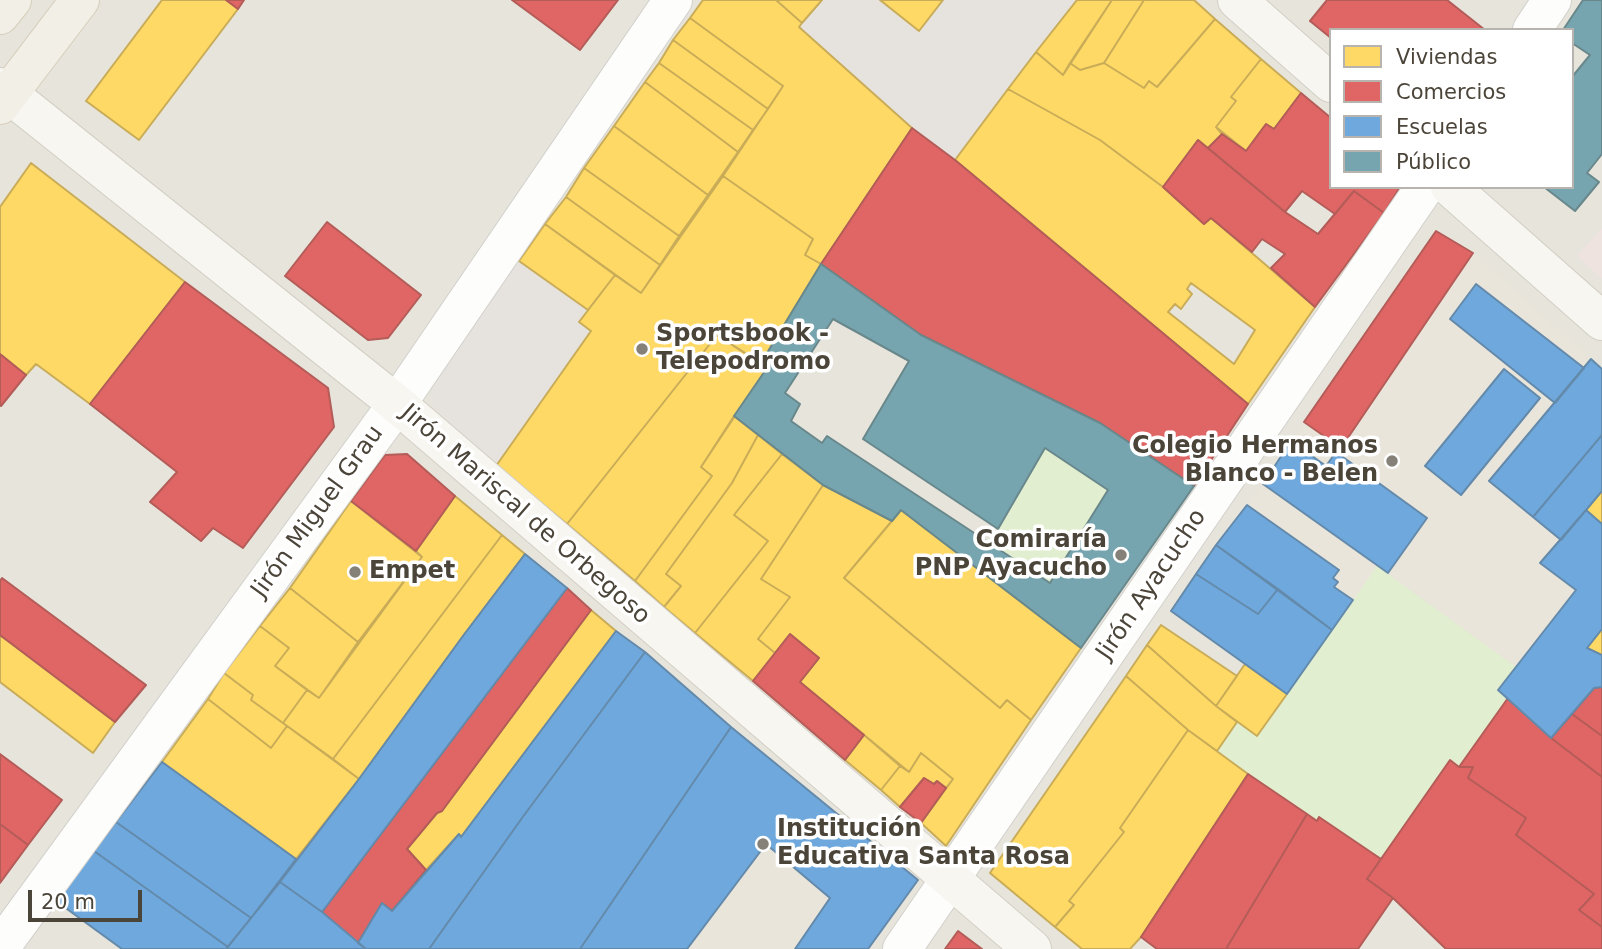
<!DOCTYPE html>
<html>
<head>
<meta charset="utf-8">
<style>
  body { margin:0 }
  #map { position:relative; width:1602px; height:949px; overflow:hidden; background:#f4f2ee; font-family:"DejaVu Sans",sans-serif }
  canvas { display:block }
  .legend { position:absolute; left:1329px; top:28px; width:245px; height:161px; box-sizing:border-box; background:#fff; border:2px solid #b7b4b0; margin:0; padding:9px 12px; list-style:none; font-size:21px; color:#4b4439 }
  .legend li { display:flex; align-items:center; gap:14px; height:35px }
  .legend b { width:35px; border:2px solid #b7b4b0 }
  .scale { position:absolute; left:28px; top:890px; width:114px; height:32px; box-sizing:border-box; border:4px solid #4b4439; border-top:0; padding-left:9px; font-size:21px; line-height:24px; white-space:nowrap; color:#4b4439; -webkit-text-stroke:5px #fff; paint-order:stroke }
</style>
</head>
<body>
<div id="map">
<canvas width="1602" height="949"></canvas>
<ul class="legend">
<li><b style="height:19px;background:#ffd966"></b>Viviendas</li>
<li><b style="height:19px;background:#e06666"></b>Comercios</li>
<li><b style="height:19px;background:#6fa8dc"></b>Escuelas</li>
<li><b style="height:19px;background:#76a5af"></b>Público</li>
</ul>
<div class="scale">20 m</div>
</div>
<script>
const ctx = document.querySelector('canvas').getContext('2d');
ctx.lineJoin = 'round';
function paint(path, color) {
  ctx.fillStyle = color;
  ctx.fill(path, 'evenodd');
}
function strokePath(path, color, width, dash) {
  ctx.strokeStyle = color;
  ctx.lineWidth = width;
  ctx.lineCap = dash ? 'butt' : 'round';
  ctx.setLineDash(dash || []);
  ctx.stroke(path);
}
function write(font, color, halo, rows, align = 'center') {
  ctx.font = font + ' "DejaVu Sans",sans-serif';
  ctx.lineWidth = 7;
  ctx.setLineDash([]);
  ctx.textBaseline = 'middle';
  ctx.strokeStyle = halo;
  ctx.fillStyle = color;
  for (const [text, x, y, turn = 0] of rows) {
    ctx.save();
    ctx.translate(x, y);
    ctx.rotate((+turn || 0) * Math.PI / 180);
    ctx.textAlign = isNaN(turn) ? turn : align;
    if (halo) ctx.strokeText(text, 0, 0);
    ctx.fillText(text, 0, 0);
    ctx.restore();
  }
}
const residential = new Path2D(`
  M0 0H1602V949H0ZM1331 30H1572V187H1331Z`);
const education = new Path2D(`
  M1436 231 1473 253 1591 359 1490 481 1561 540 1540 563 1576 590 1516 667 1378 566 1332 630 1216 545 1263 484Z
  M731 727 918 880 868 949H580Z`);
const medical = new Path2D(`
  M1602 228V279L1577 256Z`);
const green = new Path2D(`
  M1045 448 1108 490 1050 583 989 543Z
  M1377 566 1516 667 1508 698 1459 767 1450 761 1381 859 1320 817 1317 821 1217 751 1237 722 1258 736Z`);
const parking = new Path2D(`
  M822 0H880L919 30 943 0H1077L955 160 912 128 799 27Z
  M519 261 588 310 580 322 591 331 496 466 432 411 431 386Z`);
const homes = new Path2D(`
  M162 0H226L238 9 139 140 86 101Z
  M703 0H776L802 23 799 27 912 128 821 264 805 255 813 239 723 176 783 86 690 18Z
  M776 0H822L802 23Z
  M880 0H943L919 31Z
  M1077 0H1112L1063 75 1036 52Z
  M1112 0H1144L1104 63 1080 70 1070 63Z
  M1144 0H1194L1215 19 1157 87 1149 81 1144 88 1104 63Z
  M690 18 783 86 768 109 673 40Z
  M1215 19 1261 59 1231 97 1236 101 1216 127 1222 134 1208 148 1198 140 1163 187 1100 140 1008 89 1036 52 1063 75 1070 63 1080 70 1104 63 1144 88 1149 81 1157 87Z
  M673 40 768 109 753 130 659 63Z
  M1261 59 1301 93 1274 129 1266 124 1246 151 1216 127 1236 101 1231 97Z
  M659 63 753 130 738 152 645 82Z
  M645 82 738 152 708 195 614 126Z
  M1008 89 1100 140 1163 187 1204 224 1211 218 1315 307 1248 404 955 160ZM1191 283 1255 330 1234 364 1168 312 1175 304 1181 309 1192 294 1187 289Z
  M614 126 708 195 679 236 584 168Z
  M31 163 185 282 90 404 36 364 26 375 0 354V207Z
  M584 168 679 236 660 265 566 197Z
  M723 176 813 239 805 255 821 264 761 363 717 335 567 524 496 466 591 331 579 322 615 275 641 293Z
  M566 197 660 265 641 293 545 224Z
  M545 224 615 275 588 310 519 261Z
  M717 335 767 368 701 467 712 476 635 581 567 524Z
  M734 416 758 435 732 483 666 574 681 586 664 607 635 581 712 476 701 467Z
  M758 435 782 454 734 515 768 541 695 633 664 607 681 586 666 574 732 483Z
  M782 454 823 485 761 579 790 597 758 639 775 653 753 681 695 633 768 541 734 515Z
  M823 485 892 521 844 578 1000 708 1007 700 1031 720 946 846 921 823 953 779 921 753 909 772 800 682 819 658 790 634 775 653 758 639 790 597 761 579Z
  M1602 491V524L1586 510Z
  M455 496 502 535 333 759 283 723 307 690 319 698 422 557 416 551Z
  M351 501 422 557 358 642 290 588Z
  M901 510 1081 648 1031 720 1007 700 1000 708 844 578Z
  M502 535 525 554 463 636 359 779 333 759Z
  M290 588 358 642 319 698 275 666 289 648 260 626Z
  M591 610 616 631 461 837 459 834 426 870 407 849 437 813 442 811Z
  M1161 625 1237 676 1216 706 1147 645Z
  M260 626 289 648 275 666 307 690 283 723 251 700 253 695 224 673Z
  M1602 629V655L1587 648Z
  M0 635 115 722 93 753 0 682Z
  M1147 645 1216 706 1237 722 1217 751 1188 730 1126 676Z
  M1245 664 1287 694 1257 736 1216 706Z
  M224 673 253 695 251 700 287 726 271 748 208 699Z
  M1126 676 1188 730 1120 828 1124 832 1069 901 1074 905 1055 927 990 873Z
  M208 699 271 748 287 726 359 779 296 859 162 762Z
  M1188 730 1248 774 1141 937 1130 949H1082L1055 927 1074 905 1069 901 1124 832 1120 828Z
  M864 735 900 766 881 790 845 760Z
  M921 753 953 779 946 788 937 781 934 784 924 778 900 807 881 790 900 766 909 772Z`);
const shops = new Path2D(`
  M226 0H244L238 9Z
  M512 0H618L580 50Z
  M1327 0H1447L1485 30H1331V38L1310 21Z
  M1301 93 1331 118V187H1400L1384 213 1354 191 1335 214 1302 191 1285 212 1208 148 1222 134 1246 151 1266 124 1274 129Z
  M912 128 955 160 1248 404 1194 486 1100 423 921 335 821 264Z
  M1198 140 1285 212 1318 234 1354 191 1384 213 1315 307 1271 268 1285 254 1262 239 1252 252 1211 218 1204 224 1163 187Z
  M327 222 421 295 388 338 368 340 285 276Z
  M1436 231 1473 253 1341 448 1304 422Z
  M185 282 328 388 334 427 243 548 213 528 201 541 150 502 177 472 90 404Z
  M0 354 26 375 1 406 0 405Z
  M407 454 455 496 416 551 351 501 385 455Z
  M2 578 146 685 115 722 0 635V581Z
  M567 588 591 610 442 811 437 813 407 849 426 870 392 911 382 903 358 943 322 912Z
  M790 634 819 658 800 682 864 735 845 760 753 681Z
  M1602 687V736L1572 714 1594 688Z
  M1508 698 1551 738 1602 777V927L1579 910 1594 894 1516 835 1526 818 1468 778 1473 767H1459Z
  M1572 714 1602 736V777L1551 738Z
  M0 754 62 800 28 845 0 824Z
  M1450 760 1459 767H1473L1468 778 1526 818 1516 835 1594 894 1579 910 1602 927V949H1446L1393 898 1367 879Z
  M1248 774 1307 814 1226 949H1157L1141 937Z
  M924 778 934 784 937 781 946 788 921 823 900 807Z
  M1307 814 1317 821 1319 817 1381 859 1367 879 1393 898 1358 949H1226Z
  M0 824 28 845 0 883Z
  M958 931 982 949H945Z`);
const schools = new Path2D(`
  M1476 284 1584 368 1555 403 1450 319Z
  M1591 359 1602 369V435L1533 517 1489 481Z
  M1504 369 1540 398 1461 495 1425 466Z
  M1602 435V491L1561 540 1533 517Z
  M1291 441 1326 466 1336 452 1427 518 1388 573 1263 484Z
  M1247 505 1339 570 1333 578 1338 582 1334 587 1353 600 1332 630 1216 545Z
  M1586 510 1602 524V629L1587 648 1602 655V687L1594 688 1551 738 1498 690 1576 590 1540 563Z
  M1216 545 1278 589 1258 614 1196 574Z
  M525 554 567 588 322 912 280 882 359 779 463 636Z
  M1196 574 1258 614 1278 589 1332 630 1287 694 1171 611Z
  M616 631 645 652 522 818 429 949H366L358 943 382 903 392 911 459 834 461 837Z
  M645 652 731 727 580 949H429L522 818Z
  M731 727 918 880 868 949H795L830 898 766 844 687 949H580Z
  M162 762 296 859 251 918 116 822Z
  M116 822 251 918 228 947 94 851Z
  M94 851 228 947 226 949H122L56 901Z
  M280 882 322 912 366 949H226Z`);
const public = new Path2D(`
  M1583 0H1602V154L1587 173 1599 182 1575 211 1544 187H1572V77L1590 55 1572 43V30H1563Z
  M821 264 921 335 1100 423 1194 486 1081 648 901 510 892 521 823 485 734 416 767 368 761 363ZM833 319 909 361 863 439 998 529 1045 448 1108 490 1050 583 827 436 822 443 791 421 800 404 785 393Z`);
const street = new Path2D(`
  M1532 30 1552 0
  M0 948 397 404 673 0
  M902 949 1425 187`);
const secondary = new Path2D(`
  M1237 0 1331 83
  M0 87 397 404 1032 949
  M1450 187 1602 321`);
const primary = new Path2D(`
  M0 15 12 0
  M0 105 80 0`);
const markers = [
  [642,349,7,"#868178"],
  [1392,461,7,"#868178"],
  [1121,555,7,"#868178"],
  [355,572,7,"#868178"],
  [763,844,7,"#868178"]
];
const poiNames = [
  ["Sportsbook -",656,335],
  ["Telepodromo",656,363],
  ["Colegio Hermanos",1378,447,"right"],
  ["Blanco - Belen",1378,475,"right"],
  ["Comiraría",1107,541,"right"],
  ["PNP Ayacucho",1107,569,"right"],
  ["Empet",369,572],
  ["Institución",777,830],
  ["Educativa Santa Rosa",777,858]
];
const streetNames = [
  ["Jirón Miguel Grau",318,512,-54],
  ["Jirón Mariscal de Orbegoso",525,515,41],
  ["Jirón Ayacucho",1152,585,-56]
];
paint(residential, '#e7e4dc');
paint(education, '#eae5da');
paint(medical, '#eee3df');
paint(green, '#e1eecf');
paint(parking, '#e6e3df');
paint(homes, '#ffd966');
strokePath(homes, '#c9ac58', 2);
paint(shops, '#e06666');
strokePath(shops, '#b35c58', 2);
paint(schools, '#6fa8dc');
strokePath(schools, '#648aab', 2);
paint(public, '#76a5af');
strokePath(public, '#69888c', 2);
strokePath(street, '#d2d0cb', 40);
strokePath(secondary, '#d3cfc5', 40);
strokePath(primary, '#d6cebb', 40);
strokePath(street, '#fdfdfc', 38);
strokePath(secondary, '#f7f6f1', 38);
strokePath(primary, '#f2efe6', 38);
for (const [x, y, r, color] of markers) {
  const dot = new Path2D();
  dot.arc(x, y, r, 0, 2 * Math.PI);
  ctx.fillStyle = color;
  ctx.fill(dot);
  strokePath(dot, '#fff', 2.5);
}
write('bold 24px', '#4b4439', '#fff', poiNames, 'left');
write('24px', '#4b4439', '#fff', streetNames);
</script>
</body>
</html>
